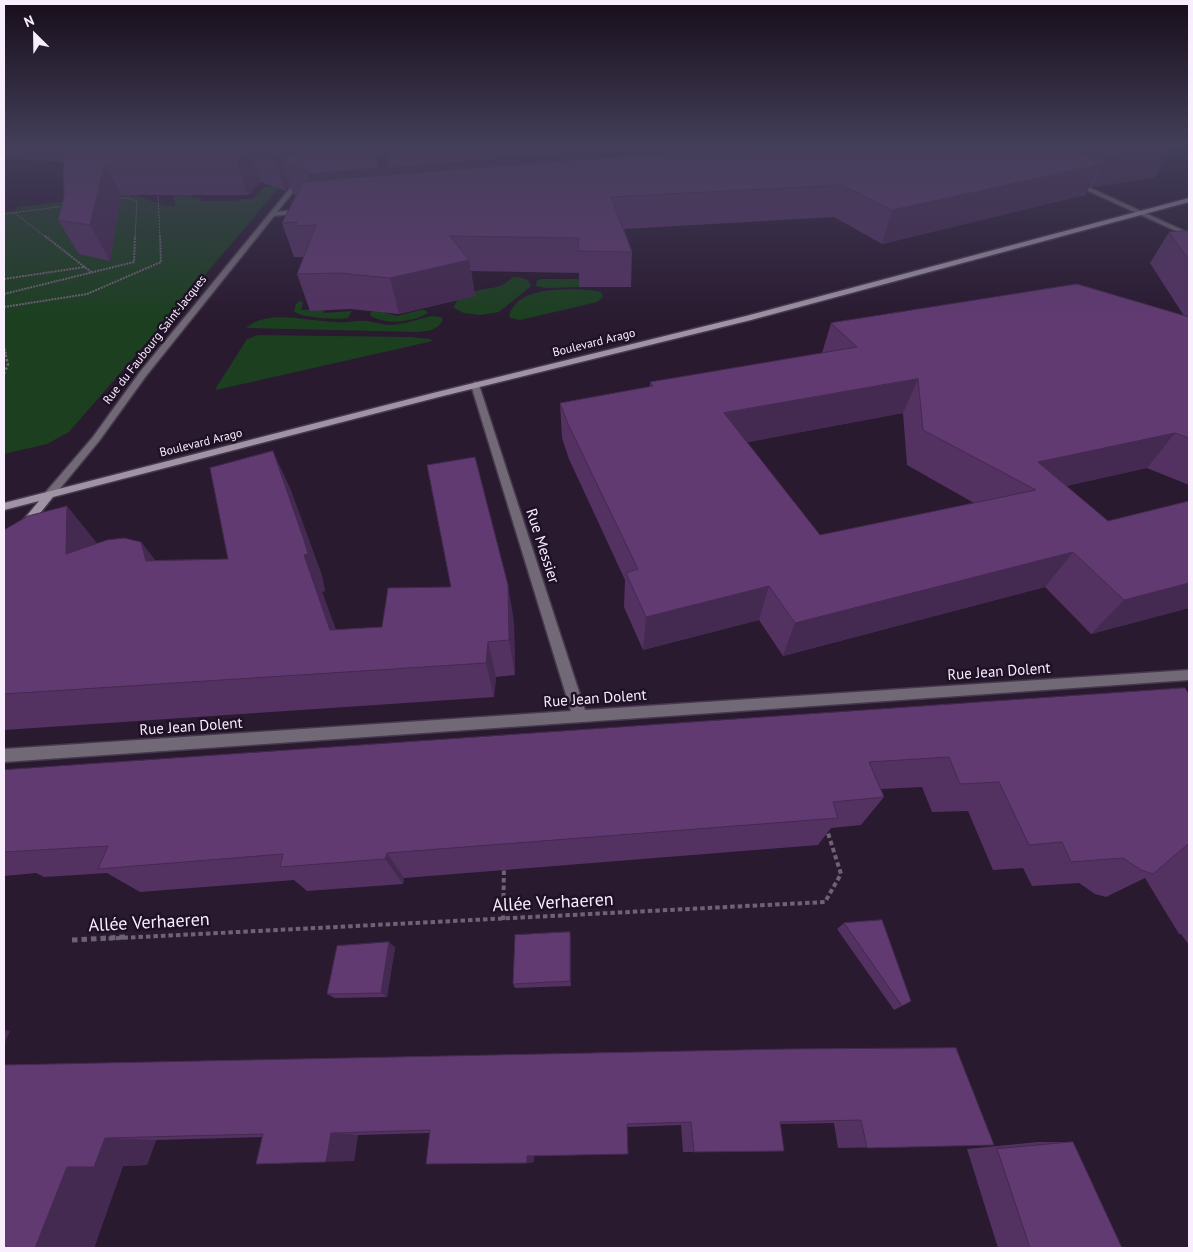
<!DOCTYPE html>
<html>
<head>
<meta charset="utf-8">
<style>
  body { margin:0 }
  #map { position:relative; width:1193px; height:1252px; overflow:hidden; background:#291a30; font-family:"PT Sans",sans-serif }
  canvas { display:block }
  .frame { position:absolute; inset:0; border:5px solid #f8eefd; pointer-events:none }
  .north { position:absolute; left:10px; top:10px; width:50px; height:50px; -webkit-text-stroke:4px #1f1126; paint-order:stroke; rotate:337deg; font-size:14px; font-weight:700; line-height:20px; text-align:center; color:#f8eefd }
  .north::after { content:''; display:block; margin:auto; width:18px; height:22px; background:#f8eefd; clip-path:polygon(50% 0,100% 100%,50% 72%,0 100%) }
</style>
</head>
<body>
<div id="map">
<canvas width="1193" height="1252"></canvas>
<div class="frame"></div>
<div class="north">N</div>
</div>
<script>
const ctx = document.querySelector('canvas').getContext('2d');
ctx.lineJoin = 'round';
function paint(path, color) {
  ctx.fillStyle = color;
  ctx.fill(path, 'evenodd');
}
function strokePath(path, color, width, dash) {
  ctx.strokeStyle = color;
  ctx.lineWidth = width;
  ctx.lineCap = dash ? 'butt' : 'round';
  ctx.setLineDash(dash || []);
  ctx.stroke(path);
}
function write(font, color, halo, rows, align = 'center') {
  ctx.font = font + ' "PT Sans",sans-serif';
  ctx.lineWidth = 5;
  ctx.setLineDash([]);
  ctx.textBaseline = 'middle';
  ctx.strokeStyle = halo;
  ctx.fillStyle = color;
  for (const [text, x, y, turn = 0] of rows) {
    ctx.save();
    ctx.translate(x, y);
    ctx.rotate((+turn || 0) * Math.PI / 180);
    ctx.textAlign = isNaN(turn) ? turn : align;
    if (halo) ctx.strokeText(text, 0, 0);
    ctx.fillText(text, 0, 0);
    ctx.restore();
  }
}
const green = new Path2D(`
  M310 151 188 295 69 432 47 444 4 454V212L16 210 17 207 132 194 165 206H175L172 175 199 188 190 198H202L200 201H237L241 199H253L264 187H269L279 175Z
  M518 277 528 280 531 286 499 312 480 315 464 313 454 308C458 288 488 291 502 285 509 282 509 277 518 277Z
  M542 279H601L579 282V287L546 288 536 286 537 280Z
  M575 289 598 291 601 292 603 297 597 302 520 320 510 318 509 315C518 289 553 290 575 289Z
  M300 301 303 302 301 310 324 309 323 313 352 311 348 318C338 320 300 318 294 311L296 304Z
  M421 310H425L428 313C413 322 385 326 370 315L371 312 379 311 397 316Z
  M432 316 441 317 443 320C438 330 428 331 418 332L246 328C267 308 311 322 337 322 347 323 357 320 368 321 374 322 380 324 387 325 403 325 417 319 432 316Z
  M258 335 411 337 430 339 433 341 216 390V388L247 339Z`);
const pathFar4 = new Path2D(`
  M158 193 160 238
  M118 199 128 198 137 201 135 238
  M15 213 47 238
  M4 214 65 206`);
const pathFar3 = new Path2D(`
  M45 236 91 272
  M4 279 85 267
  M4 294 134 262 135 236
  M4 307 87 294 161 262 160 236
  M4 346 6 354`);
const pathFar2 = new Path2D(`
  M4 374 8 364 5 353`);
const pathFar1 = new Path2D(`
  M503 920 504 867
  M101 939 825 902 841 874 827 830`);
const path = new Path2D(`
  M72 940 126 937`);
const minor = new Path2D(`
  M301 175 306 176 277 212 303 209 305 212 274 216 146 376 99 441 53 497H45L44 495 45 493 93 437 140 372Z
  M1071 181H1075L1189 233V237L1071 183Z
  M475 382 479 385 585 710 1189 670V680L4 762V749L571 711 471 385Z`);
const secondary = new Path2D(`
  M1189 198V202L751 320 439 397 53 497 8 553 4 554V543L39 501 4 510V503L433 393 746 316Z`);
const wall = new Path2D(`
  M4 146H691L690 151H694V146L1172 147 1154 178 1092 187 1090 186 1085 195 882 244 834 217 624 229 632 252 631 287H579V273L471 271 475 296 399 314 350 309 310 311 297 274 304 257H294L282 223 296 195 293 194 290 185 285 191 261 182 248 195H121L110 261 79 254 58 220 64 197V162L4 158Z
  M1189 231V485L1147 468 1066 486 1108 521 1189 501V608L1091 634 1045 587 783 656 759 620 643 650 624 607 625 580 569 459 562 438 560 403 650 387V382L822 353 831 323 1184 316 1150 263 1169 232ZM903 413 907 465 974 503 820 535 747 442Z
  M290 488 322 576 325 591 322 592 336 630 514 621 515 675 496 677 494 697 4 730V530L97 543 141 542 155 560 228 559Z
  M1189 694V945L1181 934H1179L1145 878 1106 897 1095 894 1079 883 1032 886 1023 868 993 870 968 811 932 812 922 787 881 789 884 797 861 825 831 828 818 845 404 878 403 884 307 891 294 880 140 892 107 873 44 877 36 873 4 876V770Z
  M844 923 902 1006 894 1010 837 929Z
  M571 938V986L515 988 513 984Z
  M395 947 387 997 335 998 327 994Z
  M788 1049 994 1145 838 1148 834 1123 780 1124 784 1151 683 1152 681 1125 627 1127 534 1156V1162L527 1163 429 1133 358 1135 354 1161 263 1137 156 1140 147 1165 123 1166 94 1248H4V1065Z
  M1038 1142H1073L1122 1248H998L967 1149Z`);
const shadedWall = new Path2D(`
  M287 146H322L283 163 290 185 285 191 275 159Z
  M384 146H691L688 174 316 207 306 174 377 157Z
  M700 146H837L698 173Z
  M1172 147 1154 178 1092 187 1108 155Z
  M250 151 261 182 248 195 237 163Z
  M1088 158H1094L1089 167 1101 164 1085 195 882 244 892 210Z
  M105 163 121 195 110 261 90 225Z
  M469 260 475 296 399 314 390 278Z
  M918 379 903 413 718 448 724 413Z
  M1175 433 1147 468 1034 493 1036 490 1038 462Z
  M273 451 290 488 322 576 325 591 322 592 348 665 330 630 304 555Z
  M67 506 97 543 99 590 66 554Z
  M141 542 169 579 146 561Z
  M1073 552 1045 587 783 656 795 623Z
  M1189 583V608L1091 634 1124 600Z
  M508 585 514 621 515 675 509 640Z
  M769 586 759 620 643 650 646 617Z
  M488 642 496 677 494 697 486 663Z
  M387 853 404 878 403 884 385 859Z
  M570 932 571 938V986L570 981Z
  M389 942 395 947 387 997 381 993Z
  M4 1030 10 1031 4 1045Z
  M331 1133 358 1135 354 1161 326 1162Z
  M105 1138 156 1140 147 1165 123 1166 94 1248H35L67 1167Z
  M527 1156H534V1162L527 1163Z`);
const building = new Path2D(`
  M63 146H287L275 159 250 151 237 163H105L90 225 58 220 64 197Z
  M297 146H384L377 157 378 168 306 174 308 171 283 163Z
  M394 146H651L388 168 387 158Z
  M748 146H1067L1094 158H1088L1101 164 892 210 842 185 611 197 632 252 578 251 579 238 450 236 469 260 390 278 339 273 297 274 316 225 295 226 297 222 282 223 303 182Z
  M1086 146H1171L1172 147 1108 155Z
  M1189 231V260L1169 232Z
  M1077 284 1189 317V438L1175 433 1038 462 1108 521 1189 501V583L1124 600 1073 552 795 623 769 586 646 617 626 573 638 569 568 424 560 403 653 386 650 382 857 347 831 323ZM918 379 923 430 1036 490 820 535 724 413Z
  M273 451 304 540 308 554 304 555 330 630 382 627 388 588 451 587 427 465 475 457 508 585 509 640 488 642 486 663 4 694V530L28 516 67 506 66 554 107 540 124 538 141 542 146 561 228 559 210 468Z
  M1185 688 1189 694V846L1188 844 1153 874 1141 870 1123 858 1071 862 1062 842 1029 845 999 782 960 784 949 757 869 762 884 797 833 802 838 818 387 853 385 859 280 867 283 854 98 869 108 846 4 852V770Z
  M882 920 911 1001 902 1006 844 923Z
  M570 932V981L513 984 515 935Z
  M389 942 381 993 327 994 337 946Z
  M956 1048 994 1145 867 1148 861 1120 780 1122 784 1151 694 1152 691 1122 627 1124 628 1154 527 1156V1163L426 1164 430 1130 331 1133 326 1162 256 1164 263 1134 105 1138 94 1167H67L35 1248H4V1065L788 1049Z
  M1073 1142 1122 1248H1030L997 1149Z`);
const farStreetnames = [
  ["Rue du Faubourg Saint-Jacques",155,340,-52],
  ["Boulevard Arago",594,343,-14],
  ["Boulevard Arago",201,443,-14]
];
const streetNames = [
  ["Rue Messier",542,546,72],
  ["Rue Jean Dolent",999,672,-4],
  ["Rue Jean Dolent",595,699,-4],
  ["Rue Jean Dolent",191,727,-4]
];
const nearStreetnames = [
  ["Allée Verhaeren",553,903,-3],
  ["Allée Verhaeren",149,923,-3]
];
paint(green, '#1b3f1f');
strokePath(minor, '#46384d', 3);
strokePath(secondary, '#46384d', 3);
strokePath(pathFar4, '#6f6276', 1, [2, 1]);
strokePath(pathFar3, '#6f6276', 2, [2, 1]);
strokePath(pathFar2, '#6f6276', 2.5, [2.5, 2]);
strokePath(pathFar1, '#6f6276', 4, [4.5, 3]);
strokePath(path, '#6f6276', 5, [5.5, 4]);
paint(minor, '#716975');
paint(secondary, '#9f93a5');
paint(wall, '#533262');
paint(shadedWall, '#442950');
paint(building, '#613a72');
strokePath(building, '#442950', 1);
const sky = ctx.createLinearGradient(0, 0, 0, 322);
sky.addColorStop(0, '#170e1a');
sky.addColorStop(0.45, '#433e59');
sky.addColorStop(1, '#433e5900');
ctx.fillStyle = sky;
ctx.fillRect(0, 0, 1193, 322);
write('12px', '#f8eefd', '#1f1126', farStreetnames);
write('15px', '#f8eefd', '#1f1126', streetNames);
write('18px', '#f8eefd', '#1f1126', nearStreetnames);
</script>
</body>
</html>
